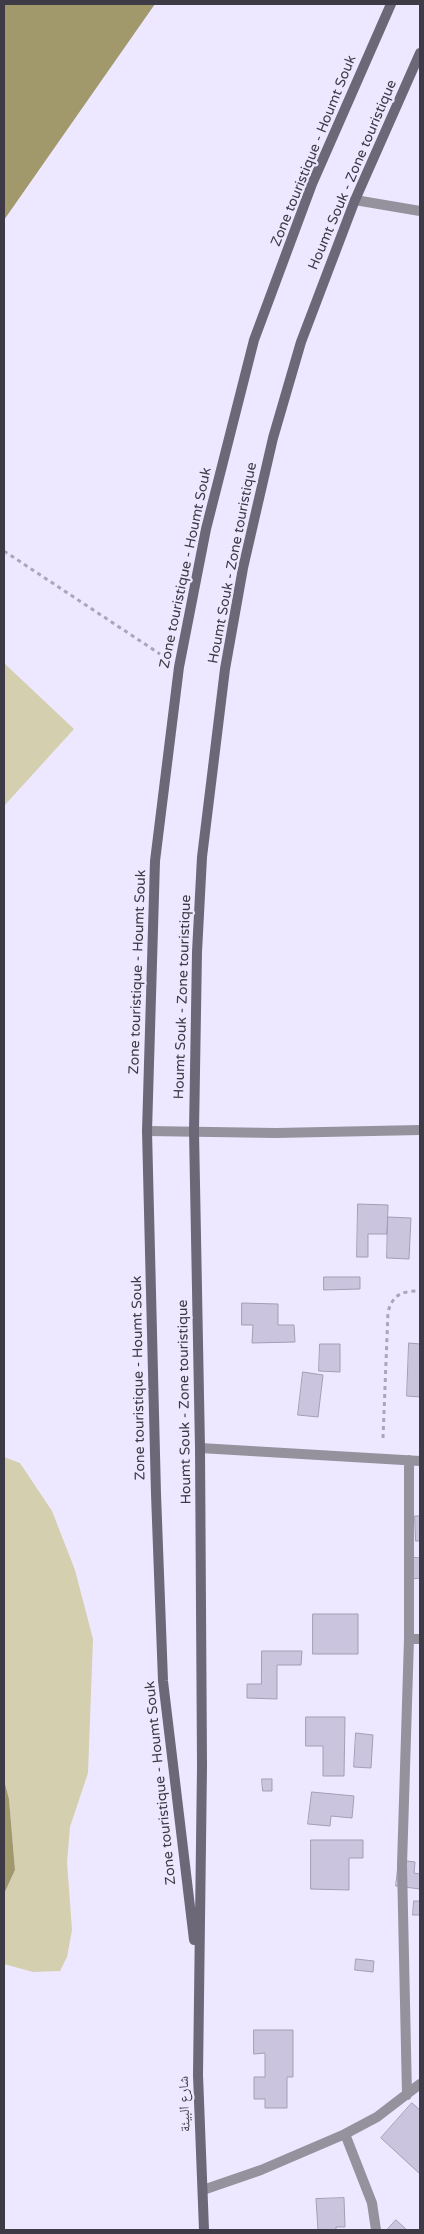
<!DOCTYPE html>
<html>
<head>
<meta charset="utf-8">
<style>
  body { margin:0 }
  #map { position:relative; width:424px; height:2234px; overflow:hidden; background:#ede8ff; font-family:"Varela Round",sans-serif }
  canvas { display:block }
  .frame { position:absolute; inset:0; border:5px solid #3e3b46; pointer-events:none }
</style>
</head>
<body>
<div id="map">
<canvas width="424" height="2234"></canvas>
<div class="frame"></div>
</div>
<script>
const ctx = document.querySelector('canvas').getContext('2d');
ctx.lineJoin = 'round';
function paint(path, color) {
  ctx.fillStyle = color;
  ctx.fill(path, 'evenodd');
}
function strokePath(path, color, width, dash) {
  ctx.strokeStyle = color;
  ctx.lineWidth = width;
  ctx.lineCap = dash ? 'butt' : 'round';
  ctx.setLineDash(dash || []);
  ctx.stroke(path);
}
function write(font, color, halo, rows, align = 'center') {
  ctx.font = font + ' "Varela Round","Noto Naskh Arabic",sans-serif';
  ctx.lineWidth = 4.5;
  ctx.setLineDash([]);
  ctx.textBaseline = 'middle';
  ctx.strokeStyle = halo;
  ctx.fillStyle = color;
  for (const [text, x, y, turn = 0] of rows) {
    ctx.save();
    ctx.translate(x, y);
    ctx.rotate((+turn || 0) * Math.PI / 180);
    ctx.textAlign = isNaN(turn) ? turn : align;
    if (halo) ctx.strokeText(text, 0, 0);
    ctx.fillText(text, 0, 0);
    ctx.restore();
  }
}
const green = new Path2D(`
  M4 663 74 729 4 806Z
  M4 1457 20 1463 52 1511 75 1570 93 1639 88 1773 70 1827 67 1862 72 1930 67 1957 60 1971 33 1972 4 1964V1894L15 1870 9 1799 4 1780Z`);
const water = new Path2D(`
  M4 4H155L4 220Z
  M4 1780 9 1799 15 1870 4 1894Z`);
const building = new Path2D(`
  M358 1204 388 1205 387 1234H368V1257H357Z
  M388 1217 411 1218 409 1259 387 1258Z
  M324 1277H360V1289L324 1290Z
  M242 1303 278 1304V1325H294L295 1342 252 1343 253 1325H242Z
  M409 1343 420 1344V1397L407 1396Z
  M320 1344H340V1372L319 1371Z
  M303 1372 323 1375 318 1417 298 1415Z
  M415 1516H420V1541H416Z
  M411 1557 420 1558V1578L412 1579Z
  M313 1614H358V1654H313Z
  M262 1651H302L301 1665H277V1699L247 1698V1684H261Z
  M306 1717H345L344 1776H323V1746H306Z
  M356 1733 373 1735 371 1768 354 1767Z
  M262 1779H272V1791H263Z
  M312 1792 354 1796 352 1818 331 1816 330 1826 308 1824Z
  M311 1840H363V1858H349V1890L311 1889Z
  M399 1860 415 1862 414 1873 420 1874V1889L396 1886Z
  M414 1901H420V1915H413Z
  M356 1959 374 1961 373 1972 355 1970Z
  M254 2030H293V2077H287V2108H265V2099H254V2077H265V2053L254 2054Z
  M412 2103 420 2110V2174L381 2138Z
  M344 2198 345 2227H336V2230H318L316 2199Z
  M396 2220 407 2230H387Z`);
const path = new Path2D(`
  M4 551 160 654
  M383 1438 388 1312C393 1294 402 1291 420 1291`);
const minor = new Path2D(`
  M355 200 420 211
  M147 1131 276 1133 420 1130
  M200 1448 420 1461
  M409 1639H420
  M407 2095 402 1865 409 1639V1460
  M345 2134 372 2203 376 2230
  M203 2190 261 2170 345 2134 377 2117 420 2084`);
const secondary = new Path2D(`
  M194 1940 163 1681 156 1494 147 1131 155 861 179 667 206 529 254 340 312 184 391 4
  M204 2230 198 2075 202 1766 200 1448 194 1131 197 952 202 857 225 669 243 568 273 438 301 342 355 200 420 53`);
const streetNames = [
  ["Zone touristique - Houmt Souk",314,151,-68],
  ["Houmt Souk - Zone touristique",353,175,-67],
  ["Houmt Souk - Zone touristique",233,563,-79],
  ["Zone touristique - Houmt Souk",186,568,-78],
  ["Zone touristique - Houmt Souk",138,972,-88],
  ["Houmt Souk - Zone touristique",183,997,-88],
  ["Zone touristique - Houmt Souk",139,1378,-91],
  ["Houmt Souk - Zone touristique",185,1402,-91],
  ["Zone touristique - Houmt Souk",161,1783,-96],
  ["شارع البيئة",185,2104,-92]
];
paint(green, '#d4cfaf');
paint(water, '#a1996b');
paint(building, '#cac4df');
strokePath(building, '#a39db7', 1);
strokePath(path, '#aaa5b8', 3, [4, 4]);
strokePath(minor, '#95929e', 10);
strokePath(secondary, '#6c6878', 10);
write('14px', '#3e3b46', '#ede8ff', streetNames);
</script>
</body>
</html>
